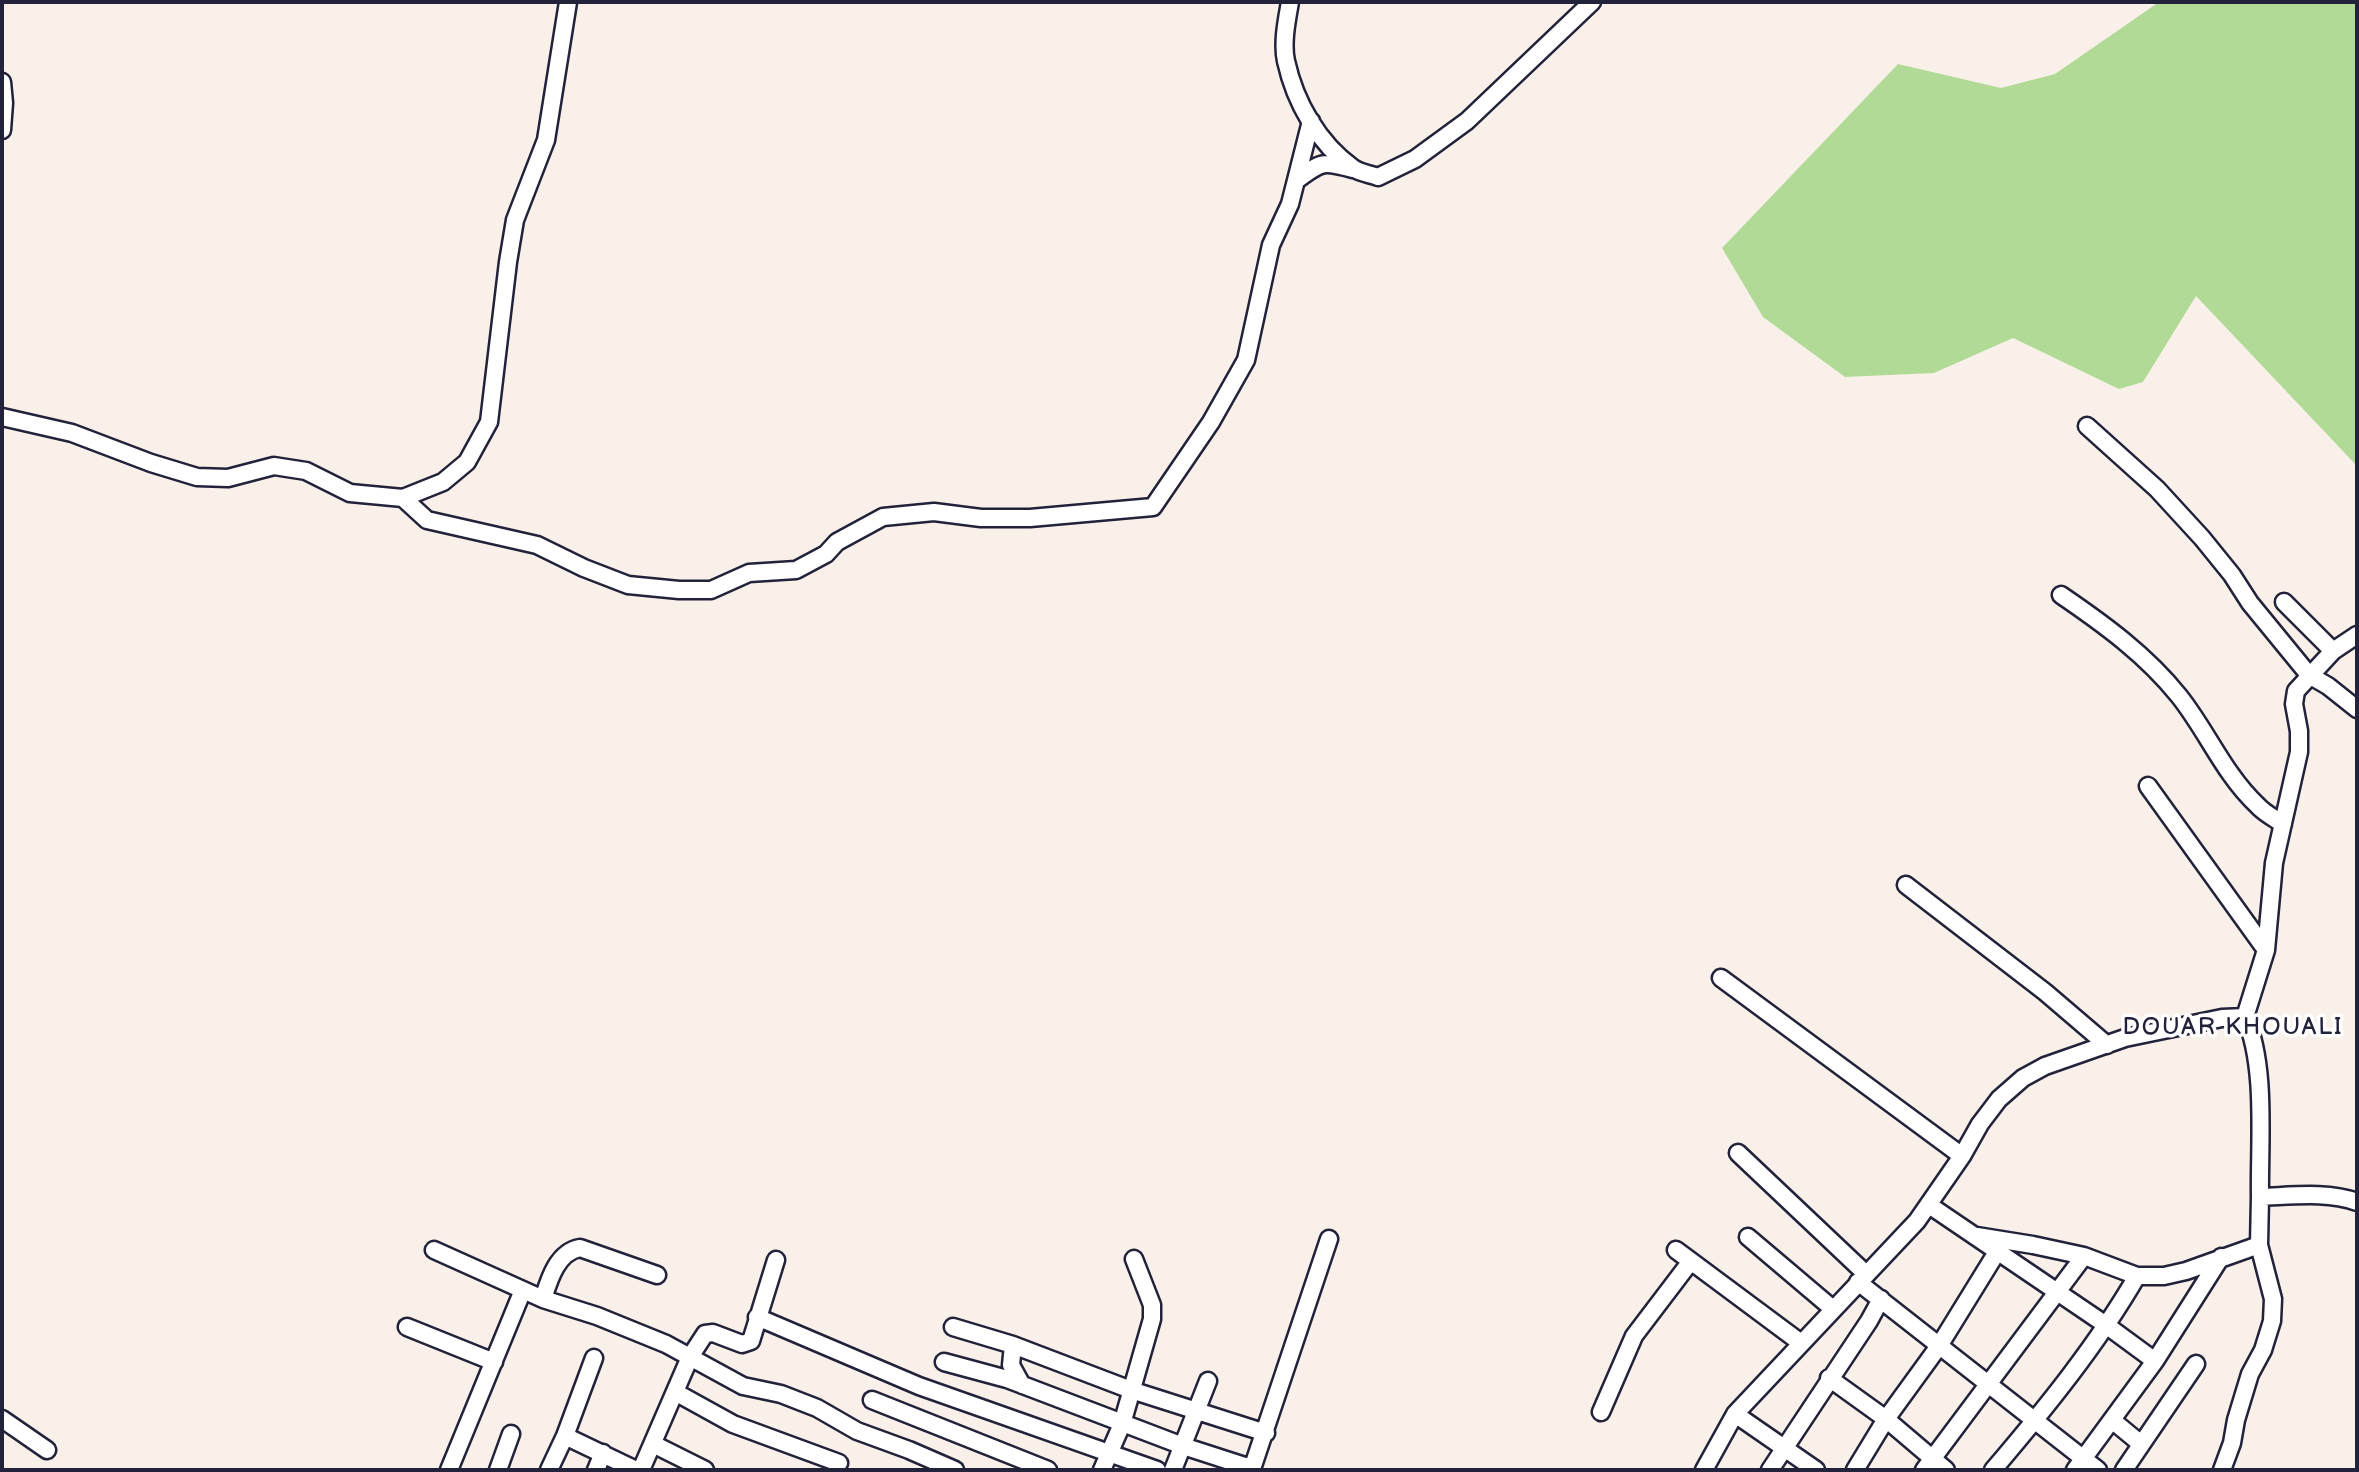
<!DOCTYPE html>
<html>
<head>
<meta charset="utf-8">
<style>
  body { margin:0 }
  #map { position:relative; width:2359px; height:1472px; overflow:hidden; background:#f9f1e9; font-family:"Balsamiq Sans",sans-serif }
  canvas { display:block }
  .frame { position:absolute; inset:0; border:4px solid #22223b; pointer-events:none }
</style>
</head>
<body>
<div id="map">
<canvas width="2359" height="1472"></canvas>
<div class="frame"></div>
</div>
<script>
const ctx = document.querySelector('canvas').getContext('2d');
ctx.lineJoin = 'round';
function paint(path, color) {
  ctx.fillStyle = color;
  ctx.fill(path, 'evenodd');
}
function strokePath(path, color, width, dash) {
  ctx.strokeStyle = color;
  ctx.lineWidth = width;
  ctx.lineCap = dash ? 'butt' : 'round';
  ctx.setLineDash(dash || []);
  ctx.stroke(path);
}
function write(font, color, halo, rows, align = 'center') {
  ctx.font = font + ' "Balsamiq Sans",sans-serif';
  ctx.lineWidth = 7;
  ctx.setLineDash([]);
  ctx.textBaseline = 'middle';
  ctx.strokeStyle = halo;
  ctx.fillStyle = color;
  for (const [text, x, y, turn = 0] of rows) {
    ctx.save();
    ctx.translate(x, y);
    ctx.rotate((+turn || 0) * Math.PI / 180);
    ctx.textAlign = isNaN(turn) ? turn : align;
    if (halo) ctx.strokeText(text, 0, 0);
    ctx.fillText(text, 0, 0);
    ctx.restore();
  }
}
const green = new Path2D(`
  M2159 2H2357V466L2196 296 2143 382 2119 389 2013 338 1934 373 1845 377 1763 317 1722 248 1898 64 2001 88 2055 74Z`);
const minor = new Path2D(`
  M1290 2C1287 19 1282 43 1286 61 1295 102 1318 143 1353 168 1360 173 1370 174 1378 177L1415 159 1467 121 1592 2
  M2 82 4 103 2 130
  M1297 180C1322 161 1323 161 1353 169
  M2 417 72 433 151 463 197 477 228 478 274 466 306 471 350 493 403 498 427 520 537 545 584 568 628 585 679 590H711L749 573 796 570 826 554 837 542 883 517 934 512 981 518H1030L1153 507 1211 422 1246 360 1271 245 1290 204 1311 121
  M2087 426 2157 489 2202 538 2232 575 2250 603 2309 675 2328 686 2357 709
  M403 498 443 482 467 462 489 422 508 262 515 220 546 140 568 2
  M2061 595C2105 625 2146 655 2179 696 2207 731 2224 774 2257 805 2264 813 2274 818 2283 824
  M2284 602 2333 651
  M2148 786 2266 950
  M1906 885 2045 992 2107 1045
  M1721 978 1962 1156
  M2245 1017 2266 950 2274 863 2299 752V731L2294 704 2296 691 2333 651 2357 635
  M1738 1153 1866 1274
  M1929 1205 2106 1325 2155 1361
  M1977 1236 2033 1245 2084 1256 2137 1276
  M1748 1237 1833 1309
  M434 1250 543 1299 597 1316 666 1344 743 1386 781 1394 817 1408 857 1431 909 1450 955 1470
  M1676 1250 1801 1343
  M1858 1282 2098 1470
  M543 1299C549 1280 557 1252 580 1248L657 1275
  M757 1317 919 1386 1157 1470
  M407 1327 494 1362
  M953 1327 1013 1345 1131 1390 1266 1433
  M1013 1345 1011 1365 1022 1385
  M944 1362 1007 1379 1183 1446 1245 1466H1253L1329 1239
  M1829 1378 1886 1419 1946 1470
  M675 1392 733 1424 839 1463
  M872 1400 1048 1470
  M1601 1412 1634 1336 1691 1261
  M1735 1414 1816 1470
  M2 1419 47 1450
  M2112 1420 2141 1444
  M565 1436 594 1358
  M653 1444 705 1470
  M449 1470 523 1290
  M498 1470 511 1434
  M549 1470 565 1436 636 1470
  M596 1470 603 1453
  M641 1470 690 1357 705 1334 713 1333 742 1344 751 1341 776 1260
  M1102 1470 1122 1424 1152 1319V1305L1134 1259
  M1173 1470 1208 1381
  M1704 1470 1735 1414 1917 1221 1962 1156 1980 1124 1999 1099 2023 1078 2045 1066 2125 1038 2222 1018 2245 1017C2267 1066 2259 1143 2260 1197 2291 1196 2328 1191 2357 1202
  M1770 1470 1869 1321 1881 1299
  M1855 1470 1886 1419 1939 1346 1997 1252
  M1924 1470 2084 1256
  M1993 1470C2045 1409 2097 1345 2137 1276H2164L2186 1271 2259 1245 2260 1197
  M2075 1470 2155 1361 2221 1257
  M2124 1470 2196 1364
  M2222 1470 2232 1443 2236 1420 2250 1374 2263 1350 2272 1321 2273 1299 2259 1245`);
const neighbourhoodNames = [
  ["DOUAR KHOUALI",2233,1028]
];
paint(green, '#b2da97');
strokePath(minor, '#22223b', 21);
strokePath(minor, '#fff', 16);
ctx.letterSpacing = '2px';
write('24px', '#22223b', '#fff', neighbourhoodNames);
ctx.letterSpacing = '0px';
</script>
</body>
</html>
